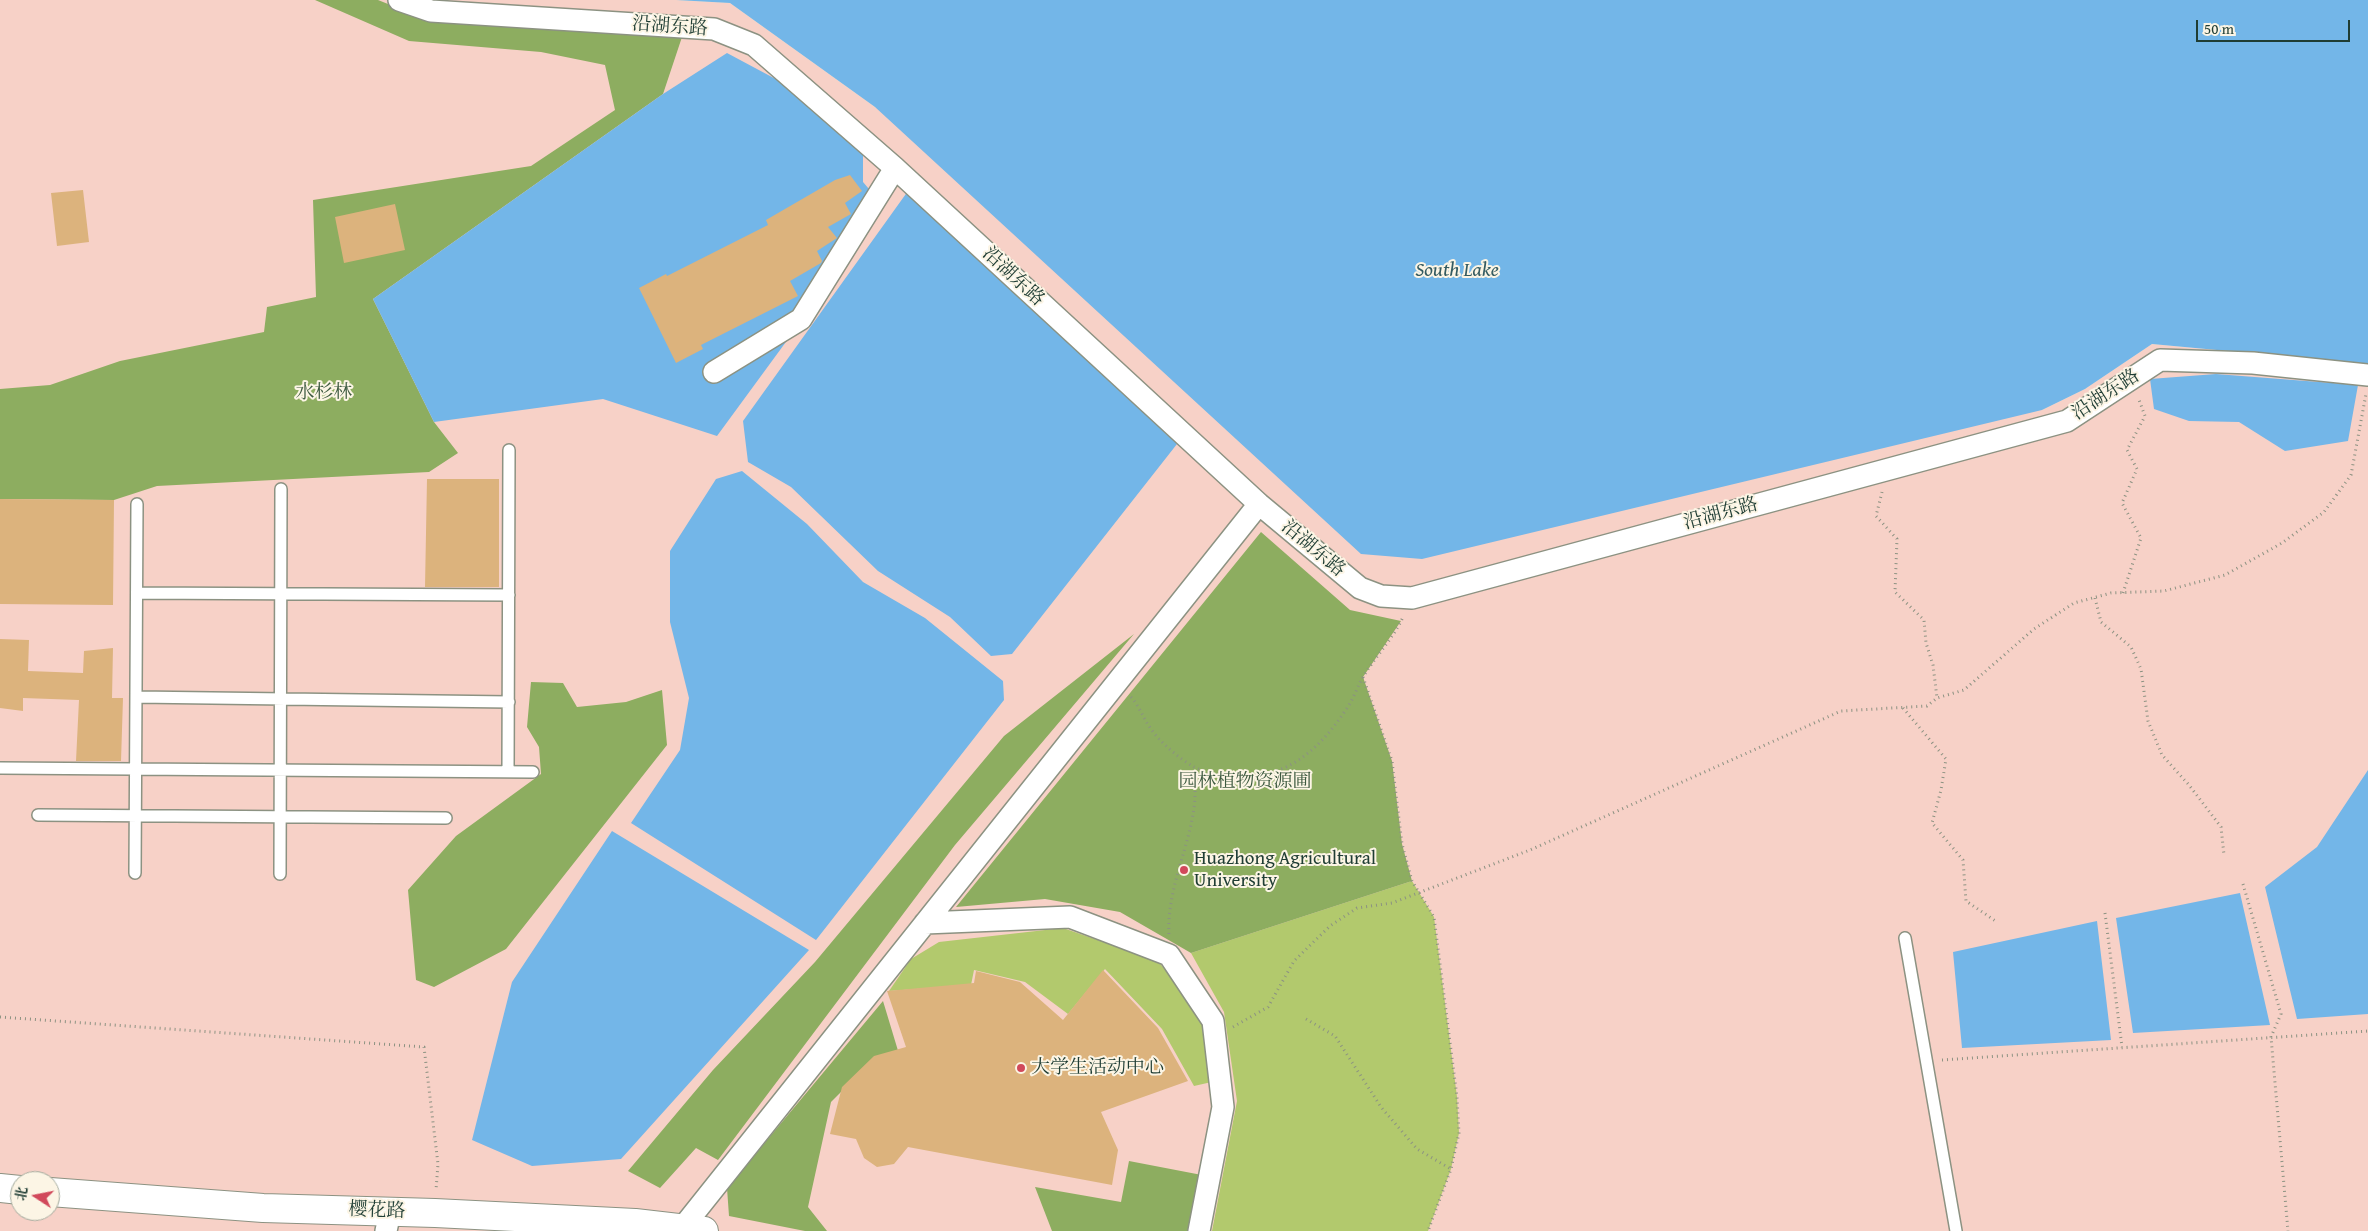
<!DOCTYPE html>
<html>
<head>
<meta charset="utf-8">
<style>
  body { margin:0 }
  #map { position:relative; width:2368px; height:1231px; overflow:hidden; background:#f8e8d1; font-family:"Gentium Book Plus","Noto Serif SC",serif }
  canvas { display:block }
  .north { position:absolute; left:10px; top:1171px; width:50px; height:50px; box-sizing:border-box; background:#fcf5e5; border:1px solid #a4ab9e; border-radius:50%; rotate:281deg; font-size:14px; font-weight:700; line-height:20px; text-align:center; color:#1f3d34 }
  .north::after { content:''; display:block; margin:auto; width:18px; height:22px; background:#d1495b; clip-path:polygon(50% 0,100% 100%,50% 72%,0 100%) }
  .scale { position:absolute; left:2196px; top:20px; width:154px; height:22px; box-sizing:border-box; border:2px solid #1f3d34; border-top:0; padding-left:6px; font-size:15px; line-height:18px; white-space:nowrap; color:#1f3d34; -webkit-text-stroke:4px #fcf5e5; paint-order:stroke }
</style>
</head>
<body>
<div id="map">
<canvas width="2368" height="1231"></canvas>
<div class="north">北</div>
<div class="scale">50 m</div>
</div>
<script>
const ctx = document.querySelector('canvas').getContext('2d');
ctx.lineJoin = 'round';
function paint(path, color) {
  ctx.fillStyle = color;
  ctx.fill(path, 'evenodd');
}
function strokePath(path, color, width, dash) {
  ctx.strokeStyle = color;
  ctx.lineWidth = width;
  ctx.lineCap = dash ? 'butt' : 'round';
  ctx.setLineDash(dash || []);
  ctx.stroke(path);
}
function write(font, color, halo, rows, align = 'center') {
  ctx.font = font + ' "Gentium Book Plus","Noto Serif SC",serif';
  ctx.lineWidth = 4;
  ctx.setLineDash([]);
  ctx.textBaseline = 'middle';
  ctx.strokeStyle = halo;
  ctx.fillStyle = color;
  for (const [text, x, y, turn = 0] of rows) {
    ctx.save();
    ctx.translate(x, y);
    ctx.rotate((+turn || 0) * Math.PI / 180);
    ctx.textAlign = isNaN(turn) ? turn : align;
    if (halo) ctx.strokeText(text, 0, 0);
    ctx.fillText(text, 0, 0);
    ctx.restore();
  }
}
const built = new Path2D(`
  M0 0H676L730 3 875 107 2042 410 2085 389 2152 344 2368 364V1231H0ZM20 1181H50V1211H20Z`);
const green = new Path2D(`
  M1412 881 1434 917 1457 1097 1459 1133 1451 1169 1428 1231H1212L1237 1101 1224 1012 1191 953Z
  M1063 928 1158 961 1208 1024 1216 1081 1194 1086 1162 1029 1105 969 1068 1014 1025 982 974 970 971 985 889 991 911 959 939 942Z`);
const forest = new Path2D(`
  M315 0H378L428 20 682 37 663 94 373 299 434 422 458 453 429 472 157 486 114 500 0 499V389L50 385 120 361 264 332 267 307 316 297 313 200 531 166 615 110 605 65 541 52 409 41Z
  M1261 532 1350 610 1401 621 1363 677 1392 761 1402 844 1412 881 1191 953 1120 912 1045 899 956 907Z
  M1134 634 955 845 718 1160 696 1148 660 1188 628 1171 713 1070 815 962 1004 736Z
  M531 682 563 683 577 707 626 702 662 690 667 745 506 949 434 987 416 980 408 890 456 836 541 774 539 747 527 727Z
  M883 1001 899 1054 869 1064 831 1102 808 1207 827 1231H805L729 1216 727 1188Z
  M1129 1161 1207 1176 1197 1231H1052L1035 1187 1121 1202Z`);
const water = new Path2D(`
  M676 0H2368V364L2152 344 2085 389 2042 410 1422 559 1361 554 875 107 730 3Z
  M727 53 785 84 863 155V182L880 202 802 320 717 436 603 399 434 422 373 299 663 94Z
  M908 191 1177 444 1012 654 991 656 950 617 878 571 791 487 748 462 743 421Z
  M2216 374 2358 385 2348 441 2285 451 2239 422 2189 421 2154 409 2150 379Z
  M742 471 807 524 863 582 925 618 1003 681 1004 700 816 940 631 823 680 750 689 698 670 622V551L716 479Z
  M2368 770V1014L2297 1019 2265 887 2317 847Z
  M612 831 809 950 621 1159 532 1166 472 1140 512 982Z
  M2240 893 2270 1025 2133 1033 2116 918Z
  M2097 921 2111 1040 1962 1048 1953 952Z`);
const building = new Path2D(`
  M850 175 862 191 845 203 851 214 828 227 837 238 817 251 822 261 821 263 790 281 798 296 701 345 703 349 676 363 639 288 666 274 667 276 768 225 766 220 835 180Z
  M83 190 89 242 57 246 51 193Z
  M395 204 405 250 344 263 335 217Z
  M427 479H499V587H425Z
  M0 499 114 500 113 605 0 604Z
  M0 639 29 640 28 671 83 673 84 651 113 648 112 698H123L121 761H76L79 700 23 698V711L0 708Z
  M1103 970 1158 1028 1188 1081 1101 1112 1118 1150 1112 1185 908 1147 894 1164 877 1167 864 1158 856 1139 830 1134 842 1087 874 1056 906 1047 887 991 974 983 976 971 1020 982 1063 1020Z`);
const path = new Path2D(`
  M1882 492 1876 516 1897 539 1895 592 1924 620 1926 643 1933 665 1937 698
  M2123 593 2141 538 2122 503 2137 469 2127 450 2145 416 2138 397
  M2095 598 2101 622 2131 647 2141 669 2148 721 2162 755 2189 785 2221 827 2224 855
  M1363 677 1392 761 1402 844 1412 881 1434 917 1457 1097 1459 1133 1451 1169 1428 1231
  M1131 697C1138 705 1142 714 1147 723 1157 740 1177 757 1194 767 1206 773 1221 775 1234 776 1287 780 1320 749 1347 708 1354 698 1357 687 1363 677 1375 657 1393 639 1403 617
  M1903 708 1946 759 1941 790 1932 823 1963 860 1966 901 1997 922
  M2243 884 2281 1014 2271 1037 2288 1231
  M2105 913 2122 1047
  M1169 934C1167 892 1186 855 1193 814 1196 799 1195 782 1195 767
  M0 1017 424 1047 438 1164 436 1190
  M1306 1019 1335 1036 1381 1107 1417 1149 1451 1169
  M1233 1027 1268 1007 1294 961 1330 926 1357 908 1392 903 1530 850 1841 711 1927 706 1937 698 1964 690 2034 629 2074 603 2111 593 2164 591 2225 575 2282 543 2324 512 2351 475 2366 394
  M1942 1060 2368 1031`);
const service = new Path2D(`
  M137 593 509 595
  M137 697 509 702
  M0 768 533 772
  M508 772 509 450
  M38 815 446 818
  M135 873 137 504
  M280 874 281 489
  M1905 938 1956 1231`);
const minor = new Path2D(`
  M399 0 431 11 714 29 754 45 895 168 1259 504 1360 588 1381 596 1412 598 2067 421 2160 360 2253 363 2368 375
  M714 372 801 319 895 168
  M925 923 1070 917 1169 955 1213 1021 1223 1107 1199 1231
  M683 1227 1259 504
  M386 1231 390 1212`);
const tertiary = new Path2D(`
  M0 1188 20 1190
  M50 1192 263 1208 435 1213 635 1223 704 1231`);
const markers = [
  [1184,870,5,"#d1495b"],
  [1021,1068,5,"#d1495b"]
];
const streetNames = [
  ["沿湖东路",670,27,4],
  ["沿湖东路",1013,277,43],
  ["沿湖东路",2106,395,-33],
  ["沿湖东路",1721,514,-15],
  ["沿湖东路",1313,549,40],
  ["樱花路",377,1211,2]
];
const parkNames = [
  ["水杉林",324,393],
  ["园林植物资源圃",1245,782]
];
const poiNames = [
  ["Huazhong Agricultural",1194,859],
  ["University",1194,881],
  ["大学生活动中心",1031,1068]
];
const waterNames = [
  ["South Lake",1457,271]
];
paint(built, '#f7d1c7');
paint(green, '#b2c96d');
paint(forest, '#8dad60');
paint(water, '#73b6e8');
paint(building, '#dcb37d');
strokePath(service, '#8c9282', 14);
strokePath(minor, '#8c9282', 24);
strokePath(tertiary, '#8c9282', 30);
strokePath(path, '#8c9282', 3, [1, 4]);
strokePath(service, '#fff', 11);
strokePath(minor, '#fff', 21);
strokePath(tertiary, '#fff', 28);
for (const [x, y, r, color] of markers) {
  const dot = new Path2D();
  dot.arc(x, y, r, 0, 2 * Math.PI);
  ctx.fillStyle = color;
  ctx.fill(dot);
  strokePath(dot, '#fcf5e5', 2);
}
write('19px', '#1f3d34', '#fcf5e5', streetNames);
write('19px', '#3c593f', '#fcf5e5', parkNames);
write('19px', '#1f3d34', '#fcf5e5', poiNames, 'left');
write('italic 20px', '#345b61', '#fcf5e5', waterNames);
</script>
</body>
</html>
